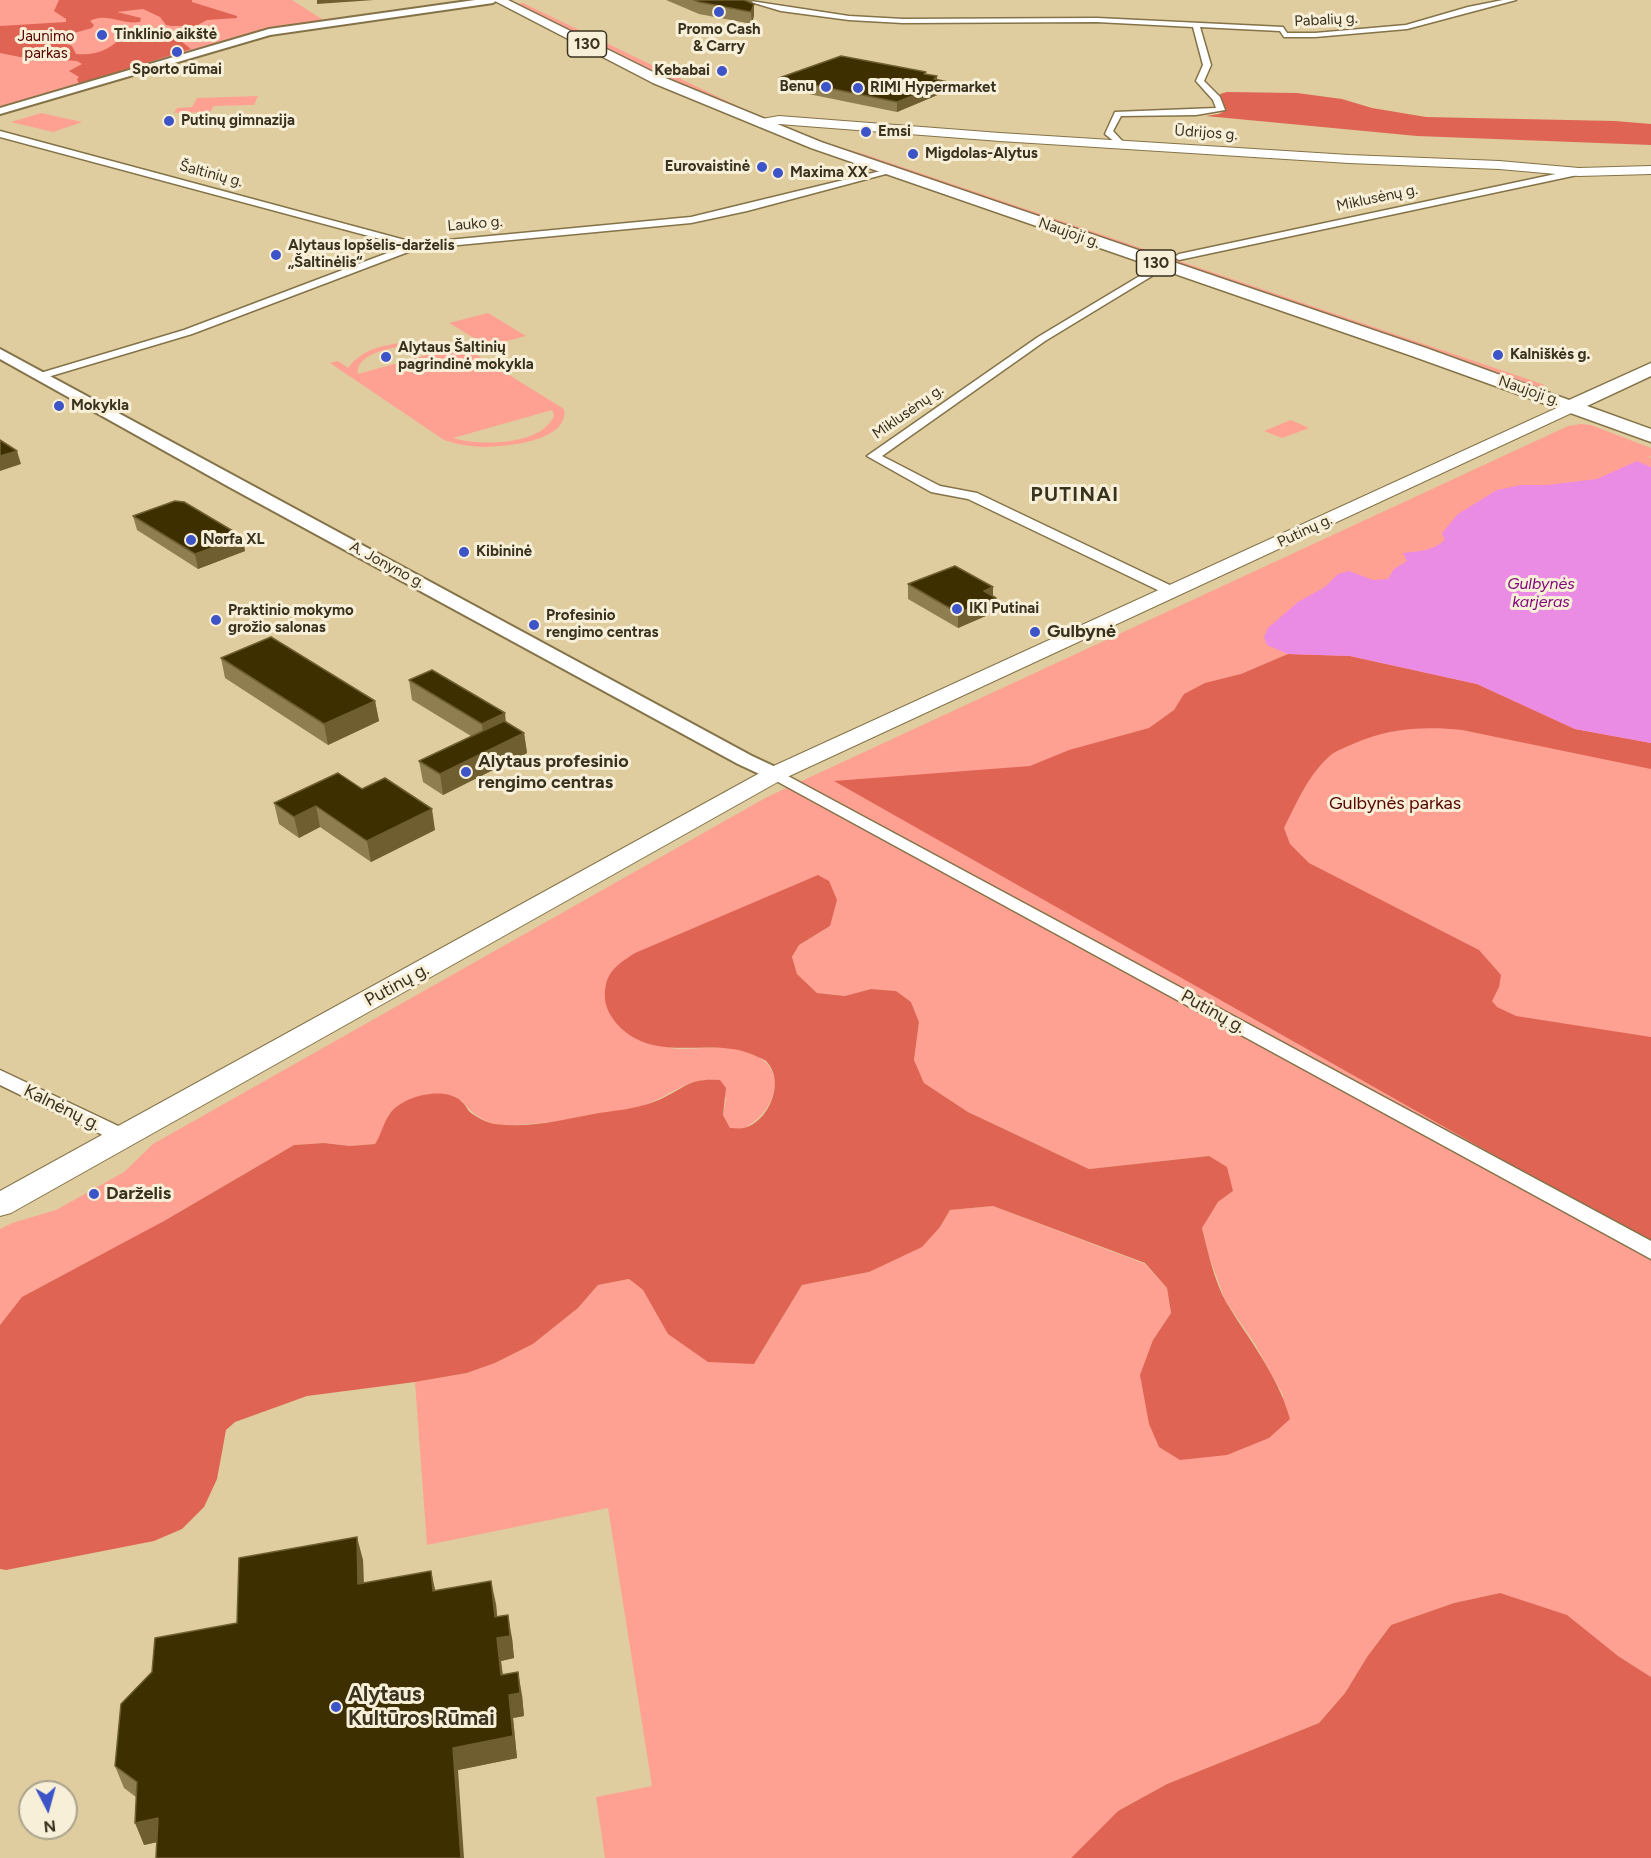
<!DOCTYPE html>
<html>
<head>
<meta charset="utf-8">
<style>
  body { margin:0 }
  #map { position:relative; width:1651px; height:1858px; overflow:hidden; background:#dfcd9f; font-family:Figtree,sans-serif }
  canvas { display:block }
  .north { position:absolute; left:18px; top:1780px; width:60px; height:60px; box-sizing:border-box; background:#f8efd8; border:2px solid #aca38e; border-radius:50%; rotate:174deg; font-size:16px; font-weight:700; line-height:24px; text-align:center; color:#39321f }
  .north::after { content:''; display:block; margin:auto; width:21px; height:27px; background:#3c54c7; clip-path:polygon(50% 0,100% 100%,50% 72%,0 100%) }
</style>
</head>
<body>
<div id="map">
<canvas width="1651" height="1858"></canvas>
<div class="north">N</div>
</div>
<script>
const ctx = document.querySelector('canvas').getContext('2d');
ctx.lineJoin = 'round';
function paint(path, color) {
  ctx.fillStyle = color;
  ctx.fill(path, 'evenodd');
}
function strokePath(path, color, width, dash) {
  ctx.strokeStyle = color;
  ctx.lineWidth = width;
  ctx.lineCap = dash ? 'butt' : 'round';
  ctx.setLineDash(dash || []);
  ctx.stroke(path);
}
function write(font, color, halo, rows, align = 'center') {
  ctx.font = font + ' Figtree,sans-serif';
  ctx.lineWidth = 6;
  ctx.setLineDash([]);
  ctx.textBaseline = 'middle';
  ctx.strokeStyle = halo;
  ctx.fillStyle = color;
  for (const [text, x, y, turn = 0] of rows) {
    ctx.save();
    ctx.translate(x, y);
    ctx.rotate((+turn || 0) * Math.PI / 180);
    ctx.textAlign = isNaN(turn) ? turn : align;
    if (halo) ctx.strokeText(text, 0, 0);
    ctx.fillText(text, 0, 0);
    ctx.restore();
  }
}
const green = new Path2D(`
  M0 0H292L325 21C214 40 108 75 0 108Z
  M523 3 758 116 668 80 516 4Z
  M258 96 254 105 214 106 210 112 174 113 177 108 192 107 197 98Z
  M41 113 82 122 53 132 11 122Z
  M818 141 864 154 1545 385 1539 387Z
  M488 313 526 336 487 346 449 323Z
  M436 342 464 347 564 409C570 442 503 447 481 447 468 446 456 444 444 440L330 363 338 361 348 368C366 342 408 341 436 342ZM425 345 452 348 358 374C355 349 409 345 425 345ZM552 410 554 416C541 446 479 446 453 438Z
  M1291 420 1309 428 1282 438 1264 431Z
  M1581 424 1591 425 1651 448V456L1648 457 1651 458V1677L1618 1656 1500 1593 1454 1603 1391 1625 1367 1657 1345 1693 1319 1723 1167 1784 1118 1811 1071 1858H605L596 1797 652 1786 608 1508 427 1545 415 1382 467 1373 495 1363 533 1344 578 1308 598 1285 629 1279 643 1290 669 1334 754 1364 802 1285 869 1272 940 1227 950 1210 993 1206 1145 1264 1167 1288 1171 1313 1153 1340 1284 1397 1255 1344 1225 1300 1209 1256 1202 1227 1218 1202 1233 1191 1209 1156 1089 1169 968 1112 924 1083 914 1060 919 1022 911 1002 895 991 871 989 846 996 817 993 797 974 792 958 799 945 830 926 605 987C607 1026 619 1026 651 1039 659 1042 668 1048 677 1049 699 1050 723 1044 746 1051 791 1066 778 1111 743 1129L730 1128 723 1115 726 1099 719 1080C683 1078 674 1095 642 1106 618 1113 512 1131 491 1123 478 1118 470 1111 462 1101L389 1114 382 1133 375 1144 350 1146 324 1143 294 1145 164 1221 0 1325V1229L12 1223 56 1210 124 1172 153 1144 767 797 1568 426Z`);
const forest = new Path2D(`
  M59 0H192V2L237 16V18L207 20 196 26H171L166 25 160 17 143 9 117 12 141 18 140 22C122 25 106 12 90 21L94 25 92 28 67 35 59 41 72 46 76 54C96 56 114 49 125 32L141 30 172 34 191 49 79 84 77 79 79 77 69 71 82 64 77 61 20 57 0 53V26L66 22V19L54 11Z
  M1227 92 1297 93 1342 99 1372 108 1426 117 1615 121 1651 124V145L1417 136 1206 116 1219 114 1224 111 1220 94Z
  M1288 654 1350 656 1477 684 1575 729 1651 743V769L1462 730C1424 726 1388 728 1353 744 1346 747 1338 750 1332 754 1309 773 1297 802 1284 828L1290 844 1309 863 1479 950 1501 975 1499 987 1492 1001 1497 1007 1516 1016 1651 1037V1244L834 781 1030 766 1069 750 1149 728 1174 710 1184 694 1205 683 1241 674Z
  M818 875 829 881 837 900 830 926 799 945 792 957 797 974 817 993 845 996 871 989 896 991 911 1002 919 1022 914 1060 924 1083 968 1112 1089 1169 1209 1156 1227 1167 1233 1191 1218 1202 1202 1228C1208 1252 1214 1280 1226 1302 1249 1340 1278 1375 1290 1419L1269 1438 1227 1455 1180 1460 1159 1447 1149 1424 1140 1375 1153 1340 1171 1313 1167 1288 1145 1263 993 1206 950 1210 940 1227 922 1247 869 1272 802 1285 754 1364 708 1362 668 1334 643 1290 629 1279 598 1285 578 1308 533 1344 495 1363 467 1373 415 1382 307 1396 235 1422 226 1430 217 1479 204 1507 182 1529 154 1541 6 1570 0 1569V1325L22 1297 164 1221 294 1145 324 1143 350 1146 375 1144C381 1135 383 1124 389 1115 401 1096 445 1085 462 1102 466 1105 467 1110 471 1113 476 1117 488 1123 495 1124 530 1129 565 1119 599 1113 620 1110 642 1108 661 1099 686 1087 689 1078 720 1080L726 1088 723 1115 730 1128C734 1128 740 1129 744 1128 769 1122 786 1081 766 1061 764 1059 757 1057 754 1055 711 1036 662 1063 623 1030 614 1022 606 1011 605 999 604 973 615 966 635 953Z
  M1500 1593 1567 1615 1618 1656 1651 1677V1858H1071L1118 1811 1167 1784 1319 1723 1345 1693 1367 1657 1391 1625 1454 1603Z`);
const water = new Path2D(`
  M1637 461 1651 467V743L1575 729 1477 684 1350 656 1288 654 1267 645 1264 637 1268 628 1298 602 1325 587 1338 574 1349 571 1373 580 1388 579 1394 569 1407 561 1403 553C1419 551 1432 551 1445 540L1442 533 1458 514 1497 490 1521 485H1547L1597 479Z`);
const minor = new Path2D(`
  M744 0 849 16 903 19 1097 18 1283 27 1287 33H1315L1406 25 1468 7 1503 0H1516L1407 29 1315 37H1284L1280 31 1200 27 1211 65 1204 81 1220 97 1225 110 1196 115 1121 116 1113 131 1125 144 1121 147 1105 134 1115 112 1216 108 1213 100 1196 81 1203 65 1193 27 1097 22 903 23 849 20 781 11Z
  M0 131 416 243 691 217 893 168 897 171 747 211 691 223 416 249 192 334 41 379 37 378V374L184 330 406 246 0 137Z
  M1579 169 1582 170V174L1179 260 1174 257 1179 254Z
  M1143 274 1152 276 1045 341 882 456 940 486 977 493 1176 588 1178 591 1176 594H1166L968 499 931 492 867 456 1038 337Z
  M775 769 1651 1241V1259L769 777 767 774 769 771Z
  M0 1070 131 1132 134 1137 131 1142 124 1144 117 1142 0 1085Z`);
const tertiary = new Path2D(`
  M475 0H497L493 3 270 35 0 114V108L269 29Z
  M0 349 752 756 782 770 785 774 782 778H768L738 764 231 488 0 359Z`);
const secondary = new Path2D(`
  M779 116 1000 133 1349 155 1499 161 1579 168 1651 166V174L1579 176 1499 169 1349 163 1000 141 779 124 760 127 754 123 756 120Z
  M1572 401 1580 406 1578 410 783 779 11 1213 0 1216V1191L767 769Z`);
const primary = new Path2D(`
  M493 0H508L663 77 821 142 1426 348 1569 400 1651 363V376L1587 406 1651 429V442L1412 356 811 148 653 83Z`);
const wall = new Path2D(`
  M666 0H752L754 15 752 24 699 14Z
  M926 74 937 80 948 82 947 91 897 112 779 88V78Z
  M133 516 245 551 198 569 137 530Z
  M908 584 993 596 996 598 995 612 958 628 908 599Z
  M221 658 375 701 379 721 328 745 225 678Z
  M409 680 506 721 524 733 527 753 443 795 423 782 419 761 471 736 412 700Z
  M362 789 435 830 371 862 320 827 299 838 279 824 274 803Z
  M363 1560 364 1583 436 1591 496 1604 497 1617 512 1638 514 1658 501 1661 503 1675 522 1695 524 1716 513 1718 517 1758 458 1770 144 1845 136 1797 124 1788 115 1766 237 1623Z`);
const shadedWall = new Path2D(`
  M317 0H374L317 4Z
  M754 4V15L752 24 751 12Z
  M937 76V86L948 82 947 91 897 112V102Z
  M17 451 21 464 0 471V456Z
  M243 537 245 551 198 569 195 554Z
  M993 587V599L996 598 995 612 958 628V613L984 591Z
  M375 701 379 721 328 745 324 724Z
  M505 713 507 733 484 744 482 724Z
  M524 733 527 753 443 795 440 774Z
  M316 806 320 827 299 838 294 817Z
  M432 809 435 830 371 862 367 841Z
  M357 1537 363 1560 364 1607 358 1584Z
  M431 1571 436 1594 433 1591Z
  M491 1581 496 1604 499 1638 508 1615 512 1638 514 1658 501 1661 505 1698 501 1675Z
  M518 1672 522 1695 524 1716 513 1718 517 1758 458 1770 464 1858H461L453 1748 509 1695Z
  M158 1818 167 1840 144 1845 135 1823Z`);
const building = new Path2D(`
  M694 0H744L754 4 751 12 699 2Z
  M841 56 926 72 924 74 937 76 934 79 948 82 897 102 779 78Z
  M0 440 17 451 0 456Z
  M175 501 184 502 243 537 195 554 133 516Z
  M955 566 993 587 984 591 996 598 958 613 908 584Z
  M271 637 375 701 324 724 221 658Z
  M432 670 505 713 482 724 409 680Z
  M504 721 524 733 440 774 419 761Z
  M338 773 362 789 385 778 432 809 367 841 316 806 294 817 274 803Z
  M357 1537 358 1584 431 1571 433 1591 491 1581 495 1617 508 1615 510 1636 497 1638 501 1675 518 1672 520 1693 509 1695 513 1736 453 1748 461 1858H156L158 1818 135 1823 137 1782 115 1766 121 1704 152 1672 155 1638 237 1623 239 1558Z`);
const markers = [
  [719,12,6,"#3c54c7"],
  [102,35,6,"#3c54c7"],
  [177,52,6,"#3c54c7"],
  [722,71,6,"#3c54c7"],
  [826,87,6,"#3c54c7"],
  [858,88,6,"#3c54c7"],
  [169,121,6,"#3c54c7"],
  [866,132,6,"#3c54c7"],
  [913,154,6,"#3c54c7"],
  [762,167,6,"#3c54c7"],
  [778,173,6,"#3c54c7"],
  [276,255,6,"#3c54c7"],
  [1498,355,6,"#3c54c7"],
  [386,357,6,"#3c54c7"],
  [59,406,6,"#3c54c7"],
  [191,540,6,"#3c54c7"],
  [464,552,6,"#3c54c7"],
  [957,609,6,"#3c54c7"],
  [216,620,6,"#3c54c7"],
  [534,625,6,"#3c54c7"],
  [1035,632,6,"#3c54c7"],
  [466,772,6,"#3c54c7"],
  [94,1194,6,"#3c54c7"],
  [336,1707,6,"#3c54c7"]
];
const farStreetnames = [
  ["Pabalių g.",1326,20,-3],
  ["Ūdrijos g.",1206,133,4],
  ["Šaltinių g.",211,174,15],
  ["Miklusėnų g.",1377,198,-12],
  ["Lauko g.",475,224,-5],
  ["Naujoji g.",1069,233,19],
  ["Naujoji g.",1529,391,19],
  ["Miklusėnų g.",908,412,-35],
  ["Putinų g.",1305,531,-25],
  ["A. Jonyno g.",387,565,28]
];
const farPoinames = [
  ["Promo Cash",719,30,"center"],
  ["& Carry",719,47,"center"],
  ["Tinklinio aikštė",114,35],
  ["Sporto rūmai",177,70,"center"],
  ["Kebabai",710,71,"right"],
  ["Benu",814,87,"right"],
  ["RIMI Hypermarket",870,88],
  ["Putinų gimnazija",181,121],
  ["Emsi",878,132],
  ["Migdolas-Alytus",925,154],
  ["Eurovaistinė",750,167,"right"],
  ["Maxima XX",790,173],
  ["Alytaus lopšelis-darželis",288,246],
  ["„Šaltinėlis“",288,263],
  ["Alytaus Šaltinių",398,348],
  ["pagrindinė mokykla",398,365],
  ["Kalniškės g.",1510,355],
  ["Mokykla",71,406],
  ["Norfa XL",203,540],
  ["Kibininė",476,552],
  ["IKI Putinai",969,609],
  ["Praktinio mokymo",228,611],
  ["grožio salonas",228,628],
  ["Profesinio",546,616],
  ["rengimo centras",546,633]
];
const farParknames = [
  ["Jaunimo",46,37],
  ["parkas",46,54]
];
const shields = [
  [587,44,39],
  [1156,263,39]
];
const shieldNames = [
  ["130",587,44],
  ["130",1156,263]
];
const farWaternames = [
  ["Gulbynės",1541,584],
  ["karjeras",1541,602]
];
const poiNames = [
  ["Gulbynė",1047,632],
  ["Alytaus profesinio",478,762],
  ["rengimo centras",478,783],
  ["Darželis",106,1194]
];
const parkNames = [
  ["Gulbynės parkas",1395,804]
];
const streetNames = [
  ["Putinų g.",397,985,-29],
  ["Putinų g.",1213,1012,29],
  ["Kalnėnų g.",62,1108,26]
];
const farDistrictnames = [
  ["PUTINAI",1075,495]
];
const nearPoinames = [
  ["Alytaus",348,1695],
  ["Kultūros Rūmai",348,1719]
];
paint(green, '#fea192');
paint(forest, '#e06454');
paint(water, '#eb8ce4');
strokePath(minor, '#847348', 3);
strokePath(tertiary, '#847348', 4);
strokePath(secondary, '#847348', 2);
strokePath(primary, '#847348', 3);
paint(minor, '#fff');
paint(tertiary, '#fff');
paint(secondary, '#fff');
paint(primary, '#fff');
paint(wall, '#8e7e50');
paint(shadedWall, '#6e5e30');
paint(building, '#3d2f00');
strokePath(building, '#6e5e30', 1.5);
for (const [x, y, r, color] of markers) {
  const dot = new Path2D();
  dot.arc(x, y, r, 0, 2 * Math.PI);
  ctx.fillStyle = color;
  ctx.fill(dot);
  strokePath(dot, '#f8efd8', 2);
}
write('15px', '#39321f', '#f8efd8', farStreetnames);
write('bold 15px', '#39321f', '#f8efd8', farPoinames, 'left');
write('15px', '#550301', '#f8efd8', farParknames);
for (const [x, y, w] of shields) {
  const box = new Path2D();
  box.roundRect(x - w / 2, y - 13, w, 26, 4.5);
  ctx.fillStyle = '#f8efd8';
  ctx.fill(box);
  strokePath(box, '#39321f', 1.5);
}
write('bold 16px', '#39321f', null, shieldNames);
write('italic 16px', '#7e007a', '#f8efd8', farWaternames);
write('bold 18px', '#39321f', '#f8efd8', poiNames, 'left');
write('18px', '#550301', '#f8efd8', parkNames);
write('18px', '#39321f', '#f8efd8', streetNames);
ctx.letterSpacing = '1.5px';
write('bold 20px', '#39321f', '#f8efd8', farDistrictnames);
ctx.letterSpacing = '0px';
write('bold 21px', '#39321f', '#f8efd8', nearPoinames, 'left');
</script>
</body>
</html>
